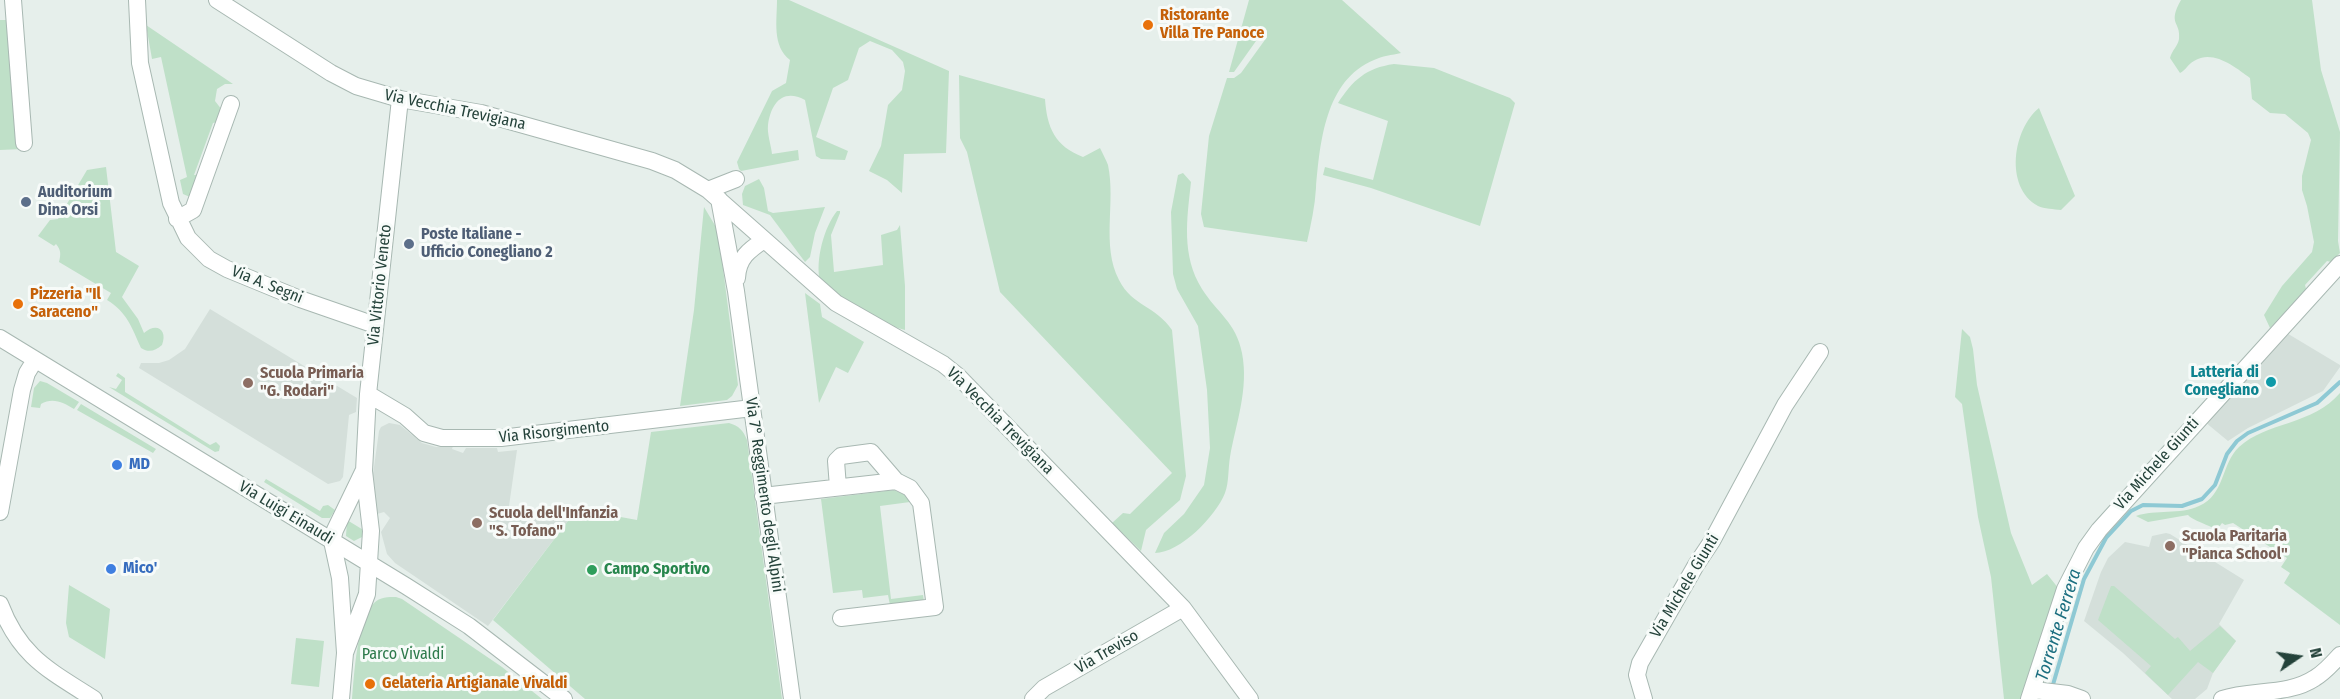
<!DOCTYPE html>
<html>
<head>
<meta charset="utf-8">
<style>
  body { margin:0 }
  #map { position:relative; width:2340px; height:699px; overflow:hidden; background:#e6efeb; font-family:"Fira Sans Condensed",sans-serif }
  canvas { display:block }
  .north { position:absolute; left:2268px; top:627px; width:60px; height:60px; -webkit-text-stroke:4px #f7fbf9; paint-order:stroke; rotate:77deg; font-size:16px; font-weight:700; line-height:24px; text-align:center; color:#24423a }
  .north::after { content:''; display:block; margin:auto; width:21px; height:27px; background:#24423a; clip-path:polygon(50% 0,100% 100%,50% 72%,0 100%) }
</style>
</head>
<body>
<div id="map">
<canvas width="2340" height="699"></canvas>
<div class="north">N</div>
</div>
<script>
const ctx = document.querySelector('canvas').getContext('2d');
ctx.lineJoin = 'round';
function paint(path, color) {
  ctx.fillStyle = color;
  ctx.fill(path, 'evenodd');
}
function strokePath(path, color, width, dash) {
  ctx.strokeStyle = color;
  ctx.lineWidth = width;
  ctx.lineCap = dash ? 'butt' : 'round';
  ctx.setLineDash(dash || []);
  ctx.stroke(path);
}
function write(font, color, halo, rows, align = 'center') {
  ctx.font = font + ' "Fira Sans Condensed",sans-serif';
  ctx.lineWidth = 6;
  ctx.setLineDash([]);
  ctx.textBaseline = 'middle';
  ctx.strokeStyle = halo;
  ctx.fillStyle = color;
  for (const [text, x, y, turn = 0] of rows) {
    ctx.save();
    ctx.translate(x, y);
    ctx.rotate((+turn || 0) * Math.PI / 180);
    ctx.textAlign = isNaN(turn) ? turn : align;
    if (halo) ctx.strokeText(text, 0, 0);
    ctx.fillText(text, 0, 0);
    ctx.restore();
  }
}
const built = new Path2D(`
  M210 309 357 398 356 412 349 415 343 477 340 481 328 484 139 368 141 363H159L169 360 185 349Z
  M2285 332 2340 365V367L2323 391 2248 428 2228 441 2205 422Z
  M389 423 400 425 422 443 436 447 453 446 452 449 463 453 466 448H497L498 452 517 450 508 513 555 517 557 506 577 509 488 626 395 563 387 554 381 532 390 518 384 512 377 514 373 474 379 431 381 427Z
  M2166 533 2170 534 2244 580 2219 624 2236 641 2213 673 2207 689 2195 699H2172L2123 653 2084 621 2101 572 2108 558 2125 542 2149 547 2152 536Z`);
const green = new Path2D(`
  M777 0H789L949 71 946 153 904 154 902 193 887 180 869 171 881 146 888 105 902 90 905 71 903 62 892 50 870 41 859 48 848 80 833 88 816 137 848 151 845 160 821 159 816 156 805 100C783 88 771 103 768 125 767 134 771 145 772 154L798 150 799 160 741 171 739 169 737 162 772 91 786 83 790 60C772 46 777 21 777 0Z
  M1249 0H1342L1401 53C1392 55 1382 56 1374 60 1325 80 1320 143 1316 188 1315 206 1311 224 1307 242L1204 227 1201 214 1209 136 1227 78H1234L1241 73 1267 37V30L1256 41 1234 72H1229Z
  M2181 0H2312L2321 70 2340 132 2338 241 2340 253 2331 262 2327 261 2305 285 2306 289 2270 328 2264 315 2282 286 2312 252 2314 242 2307 206 2302 190V176L2311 140 2308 133 2285 114 2270 113 2252 99 2250 78C2235 67 2213 49 2194 61 2188 64 2186 70 2180 73L2170 58C2172 50 2178 46 2179 39 2181 21 2167 25 2181 0Z
  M0 20H10L23 149 0 150Z
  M146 25 233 84H225L217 89 215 101 222 110V121L213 123 194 175 204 174 190 197 183 194 180 180 187 177 161 57 152 59Z
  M1394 64 1434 68 1510 98 1515 103 1480 226 1371 188 1323 175 1325 167 1373 180 1388 121 1338 103C1353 80 1366 68 1394 64Z
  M959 75 1045 99C1047 128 1055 146 1083 157L1100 148C1103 154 1106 160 1108 165 1116 203 1101 245 1119 280 1133 307 1155 305 1172 330L1186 476 1180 500 1146 530 1141 551 1112 523 1123 513 1130 514 1172 473 1000 292 967 152 960 138Z
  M2039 108 2075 196 2061 210C2054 209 2044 209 2038 206 2004 187 2013 129 2039 108Z
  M106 167 116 252 139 266 122 297 138 319 144 333C156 322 168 329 162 345 155 351 149 353 141 348 132 328 127 312 107 300L111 293 59 262C61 254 61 250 56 244L54 246 38 236 50 220 58 219 87 170Z
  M1183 173 1191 182C1187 219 1181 255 1202 289 1217 313 1236 322 1242 353 1249 389 1236 423 1230 457 1228 469 1229 482 1225 493 1216 516 1180 553 1155 553L1164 533 1184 514 1204 485 1210 448 1207 390 1198 326 1177 289 1173 274 1171 212 1178 175Z
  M759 179 764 188 768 211 773 213 825 207 815 233 810 257 805 262 770 215 743 205 742 194 745 186Z
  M704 207 716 227 721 253 738 385 732 396 727 400 680 406 694 310Z
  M837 211H840V213L831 235 834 272 883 265 881 235 897 230 900 225 905 286V330C872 321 847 302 820 281 815 261 824 227 837 211Z
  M805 293 820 304 822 317 864 342 848 373 836 367 819 403Z
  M1962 329 1970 337 1973 349 1977 385 2011 533 2032 585 2047 574 2059 589 2020 699H2004L1991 577 1978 517 1962 404 1955 397Z
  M118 373 125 378V392L210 445 216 442 220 446 219 451 215 452 109 387 116 389 122 380 116 376Z
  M40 381 47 383 79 402 74 409C64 403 53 397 41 404L40 408 31 407 34 388Z
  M2340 393V625L2284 583 2290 573 2281 567 2287 558 2233 523 2225 525 2222 523 2217 530C2209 525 2192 520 2188 515L2148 522 2136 516C2156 509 2180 515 2199 506 2225 495 2221 464 2239 447 2266 422 2313 425 2340 393Z
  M81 404 156 449 153 453 77 410Z
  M729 423C739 426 743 430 747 440L782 699H585L493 620 577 509 637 520 651 432Z
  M266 479 320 511 323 506 328 505 335 510 330 518H322L264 482Z
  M894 490 905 495 910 502 880 506 891 599 923 595 924 601 890 605 888 595 863 598 862 590 833 593 821 499Z
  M347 520 365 531 362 537 354 541 346 536Z
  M69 585 110 609 105 659 69 637 66 623Z
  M2111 586H2114L2175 639 2178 637 2190 651 2220 626 2236 641 2213 673 2198 662 2168 695 2145 673 2151 666 2098 620Z
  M396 597 402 599 502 667 542 699H352C354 676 357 619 374 603 380 597 388 597 396 597Z
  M296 638 324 641 319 687 291 684Z`);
const stream = new Path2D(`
  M2052 688 2084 579 2106 538 2131 511 2143 505 2182 506 2202 499 2215 485 2227 454 2237 441 2248 433 2317 403 2340 382`);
const minor = new Path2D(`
  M13 0 24 143
  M137 0 140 63 171 203 188 238 209 259 227 269 300 299 375 325
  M217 0 331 73 356 86 400 99 481 113 652 161 675 170 708 190 836 303 943 364 958 376 1183 608 1250 699
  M708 190 736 179
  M719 199 736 291 792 699
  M177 219 193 210 231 104
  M737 278C738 258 749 250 764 240
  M0 338 406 586 469 626 564 699
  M368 394 405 416 424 433 442 438H501L752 408
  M838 487 836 461 841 456 871 452 896 481
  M763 496 896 481 910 488 921 503 935 607 841 618
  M0 512 22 390 27 373 35 360
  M0 604C20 657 49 670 94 699
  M345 653 367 594 371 531 364 471 368 394 400 99
  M2034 690 2068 694 2082 699
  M341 699 345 653 340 578 332 541 335 530 363 472
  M1033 699 1044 688 1183 608
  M1644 699 1637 675 1640 663 1696 565 1712 541 1785 405 1820 352
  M2029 699 2065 589 2086 548 2099 530 2340 264
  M2222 699C2252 689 2288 696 2315 678 2325 672 2332 664 2340 655`);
const markers = [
  [1148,25,6,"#e8710a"],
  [26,202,6,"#5c6f8a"],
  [409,244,6,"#5c6f8a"],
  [18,304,6,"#e8710a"],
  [2271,382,6,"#0f9aa8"],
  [248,383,6,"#8d6e63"],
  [117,465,6,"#3f7fe0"],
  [477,523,6,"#8d6e63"],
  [2170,546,6,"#8d6e63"],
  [111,569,6,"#3f7fe0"],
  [592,570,6,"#2e9e5b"],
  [370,684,6,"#e8710a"]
];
const foodNames = [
  ["Ristorante",1160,16],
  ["Villa Tre Panoce",1160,34],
  ["Pizzeria \"Il",30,295],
  ["Saraceno\"",30,313],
  ["Gelateria Artigianale Vivaldi",382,684]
];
const streetNames = [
  ["Via Vecchia Trevigiana",455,110,12],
  ["Via A. Segni",267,285,22],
  ["Via Vittorio Veneto",380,285,-84],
  ["Via Vecchia Trevigiana",1000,421,45],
  ["Via Risorgimento",554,432,-6],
  ["Via Michele Giunti",2157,464,-48],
  ["Via 7° Reggimento degli Alpini",764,495,82],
  ["Via Luigi Einaudi",286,513,31],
  ["Via Michele Giunti",1685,586,-59],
  ["Via Treviso",1107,652,-30]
];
const serviceNames = [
  ["Auditorium",38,193],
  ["Dina Orsi",38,211],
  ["Poste Italiane -",421,235],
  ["Ufficio Conegliano 2",421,253]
];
const cultureNames = [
  ["Latteria di",2259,373],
  ["Conegliano",2259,391]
];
const educationNames = [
  ["Scuola Primaria",260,374],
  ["\"G. Rodari\"",260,392],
  ["Scuola dell'Infanzia",489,514],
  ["\"S. Tofano\"",489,532],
  ["Scuola Paritaria",2182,537],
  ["\"Pianca School\"",2182,555]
];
const shopNames = [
  ["MD",129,465],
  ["Mico'",123,569]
];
const leisureNames = [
  ["Campo Sportivo",604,570]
];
const parkNames = [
  ["Parco Vivaldi",403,655]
];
const waterNames = [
  ["Torrente Ferrera",2059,625,-73]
];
paint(built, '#d4dfda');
paint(green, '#bfe0c8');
strokePath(stream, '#8ec9d4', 4);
strokePath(minor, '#a8b8b2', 18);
strokePath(minor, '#fff', 16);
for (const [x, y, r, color] of markers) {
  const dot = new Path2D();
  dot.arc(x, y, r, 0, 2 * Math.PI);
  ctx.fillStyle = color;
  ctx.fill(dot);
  strokePath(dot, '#f7fbf9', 2);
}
write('bold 16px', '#c56008', '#f7fbf9', foodNames, 'left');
write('16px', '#24423a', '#f7fbf9', streetNames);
write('bold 16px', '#4e5e75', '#f7fbf9', serviceNames, 'left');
write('bold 16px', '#0d838f', '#f7fbf9', cultureNames, 'right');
write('bold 16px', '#785e54', '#f7fbf9', educationNames, 'left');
write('bold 16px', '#366cbe', '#f7fbf9', shopNames, 'left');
write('bold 16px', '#27864d', '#f7fbf9', leisureNames, 'left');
write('16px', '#2d7a4b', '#f7fbf9', parkNames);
write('italic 18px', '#1c6f80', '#f7fbf9', waterNames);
</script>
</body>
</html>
